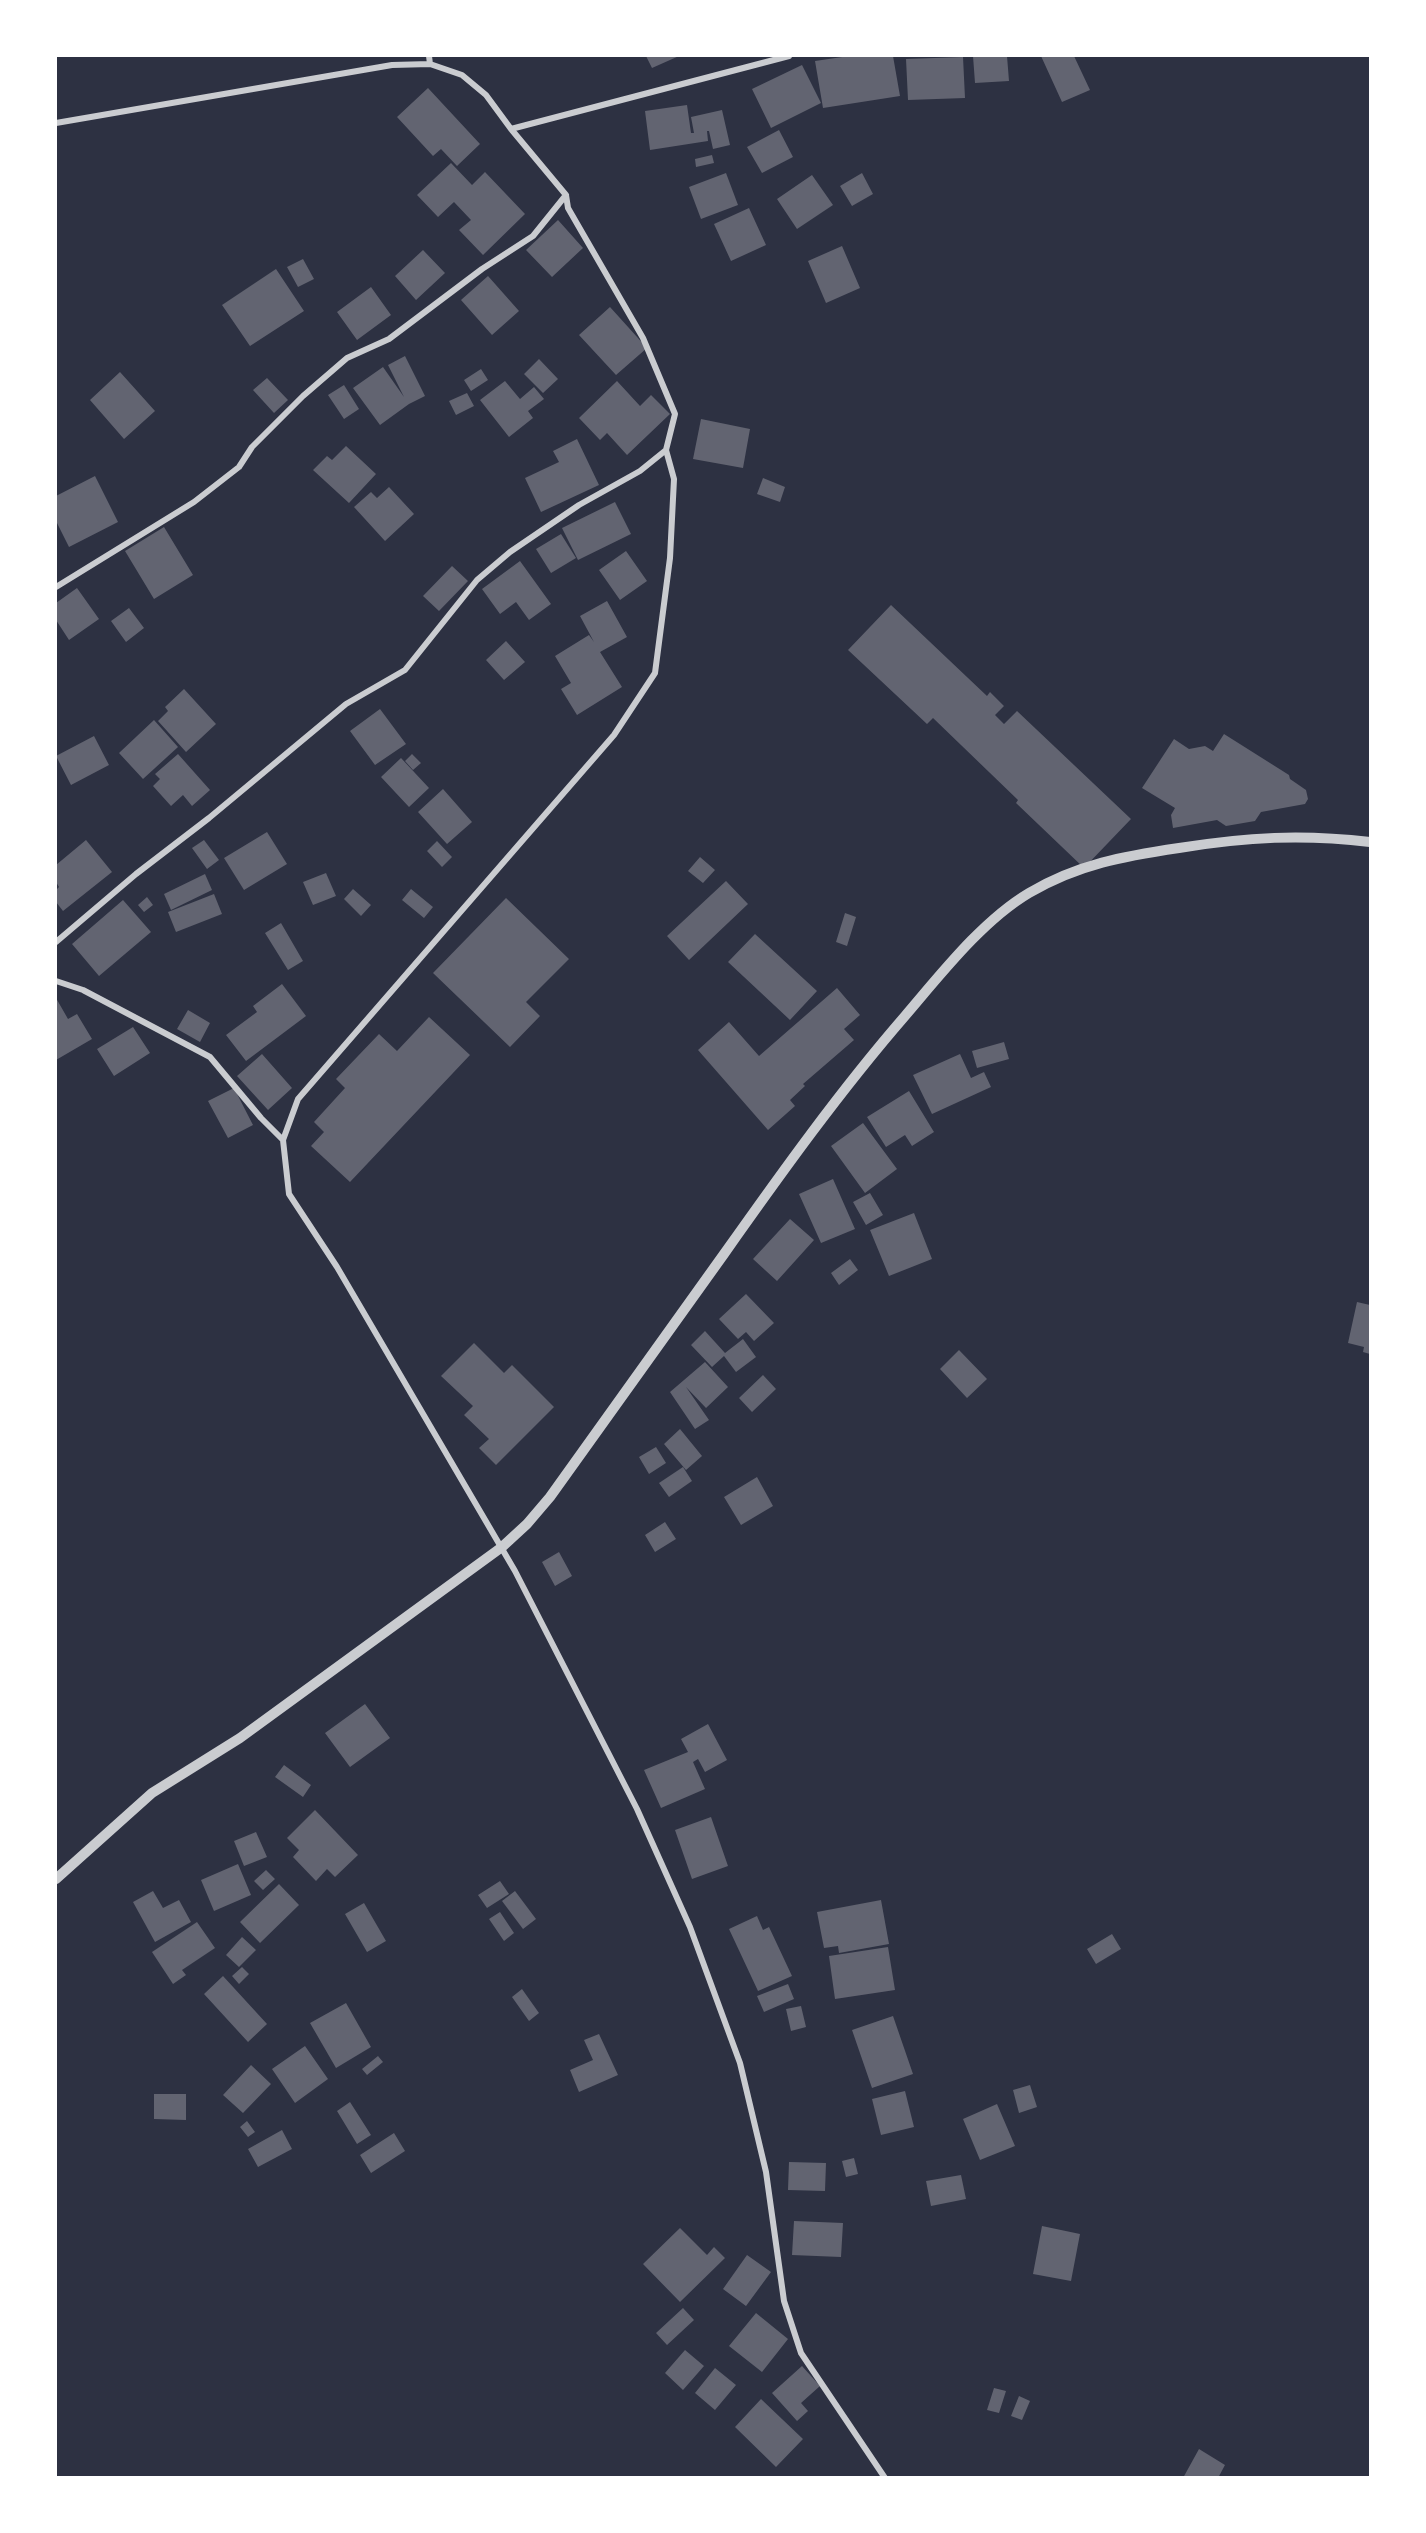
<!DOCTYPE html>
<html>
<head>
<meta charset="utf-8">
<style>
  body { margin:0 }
  #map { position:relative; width:1426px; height:2533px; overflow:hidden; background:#2d3142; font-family:"Zilla Slab",serif }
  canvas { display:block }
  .frame { position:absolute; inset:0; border:57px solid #fff; pointer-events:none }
</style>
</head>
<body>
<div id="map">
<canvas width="1426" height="2533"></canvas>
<div class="frame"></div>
</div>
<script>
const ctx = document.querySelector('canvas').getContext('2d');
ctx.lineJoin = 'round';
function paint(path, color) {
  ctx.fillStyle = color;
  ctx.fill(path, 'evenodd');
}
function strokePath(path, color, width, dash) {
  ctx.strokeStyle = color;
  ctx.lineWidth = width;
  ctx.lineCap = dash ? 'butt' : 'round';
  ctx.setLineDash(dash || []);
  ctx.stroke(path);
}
const building = new Path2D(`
  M646 56H679L652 68Z
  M849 56H893L900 96 823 108 815 61Z
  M973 56H1007L1009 81 975 83Z
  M1041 56H1074L1090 90 1062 102Z
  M963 57 965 98 908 100 906 59Z
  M802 65 821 103 771 128 752 89Z
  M428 88 480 144 457 166 441 149 433 156 397 117Z
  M687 105 691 133H694L691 117 722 110 730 145 713 149 709 131H707L708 141 650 150 645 111Z
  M779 130 793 157 762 173 747 147Z
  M712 155 714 163 696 167 695 159Z
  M451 163 472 185 485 172 525 214 483 255 459 230 471 220 454 202 438 217 417 195Z
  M726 173 738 205 701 219 689 187Z
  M862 173 873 194 852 206 840 186Z
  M812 175 833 205 797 229 777 199Z
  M749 208 766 245 731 261 714 224Z
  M558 220 583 248 552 277 526 250Z
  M842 246 860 288 826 303 808 261Z
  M423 250 445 273 416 300 395 276Z
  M303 259 314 279 298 287 287 267Z
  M276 269 304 311 250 346 222 305Z
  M488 276 519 311 492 335 461 300Z
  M371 287 391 315 357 340 337 312Z
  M610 307 647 348 616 375 579 335Z
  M405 356 425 396 409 404 380 425 353 388 383 367 404 397 388 365Z
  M539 359 558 379 543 393 524 374Z
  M481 369 488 380 471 391 464 380Z
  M120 372 155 411 124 439 90 400Z
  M267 378 288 400 274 413 253 390Z
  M505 381 520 399 534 387 544 399 528 411 533 418 509 437 480 400Z
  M617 381 640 406 651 395 670 414 627 455 607 433 600 440 579 418Z
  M344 385 359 409 344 419 328 395Z
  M467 393 474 406 456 415 449 401Z
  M701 419 750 429 743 468 693 459Z
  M577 439 599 485 541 512 525 478 559 462 553 451Z
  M346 446 376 474 349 503 313 470 327 456 332 460Z
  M95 476 118 522 69 547 56 521V496Z
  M763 478 785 487 780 502 757 494Z
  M389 487 414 514 385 541 354 507 371 492 377 498Z
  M615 502 631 534 578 560 562 528Z
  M164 527 193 575 154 599 125 551Z
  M561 534 576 558 551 573 536 549Z
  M626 551 647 581 620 600 599 570Z
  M520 561 551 604 529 620 516 602 500 614 482 589Z
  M452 566 468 581 439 611 423 596Z
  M77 588 99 619 69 640 56 620V603Z
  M607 601 627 637 600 652 622 687 577 715 561 689 571 683 555 656 589 635 594 642 580 616Z
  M891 605 987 696 990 692 1004 706 995 715 1004 724 1017 711 1131 819 1084 868 1016 803 1018 800 933 718 927 724 848 650Z
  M129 608 144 628 126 642 111 621Z
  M506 641 525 662 504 680 486 660Z
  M184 689 216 724 186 752 158 721 168 711 165 707Z
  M380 709 406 744 375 765 350 731Z
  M154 720 178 747 143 779 119 753Z
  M1224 734 1289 775 1290 779 1306 790 1308 799 1305 804 1261 812 1255 821 1226 826 1217 820 1173 828 1171 815 1175 808 1142 788 1174 739 1189 749 1205 746 1213 751Z
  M94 736 109 765 71 785 56 756Z
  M178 754 210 790 192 806 183 795 171 806 153 786 160 779 155 774Z
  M412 754 421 763 413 770 405 761Z
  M401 758 429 788 409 807 381 777Z
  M443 789 472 822 447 844 418 812Z
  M267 832 287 864 244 890 224 858Z
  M86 840 112 872 63 911 56 902V890L59 887 56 882V865Z
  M204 840 219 860 207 869 192 848Z
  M437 841 452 857 442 867 427 851Z
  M700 857 715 870 703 883 688 871Z
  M326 873 336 896 313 905 303 882Z
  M205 874 212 890 171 910 164 894Z
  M726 881 748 904 689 960 667 936Z
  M353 889 371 905 361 916 344 899Z
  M411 889 433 907 424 918 402 900Z
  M214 894 222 914 176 932 168 912Z
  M147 897 153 905 144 912 138 905Z
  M506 898 569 959 526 1002 540 1016 510 1047 433 973Z
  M123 900 151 932 99 976 72 944Z
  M845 913 856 917 847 946 836 942Z
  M281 923 303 961 288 970 265 933Z
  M755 934 817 991 790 1020 728 962Z
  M282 984 306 1016 246 1061 226 1035 257 1012 253 1006Z
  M837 988 860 1015 844 1029 854 1040 803 1084 805 1086 790 1100 795 1106 768 1130 698 1050 729 1022 759 1056Z
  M56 998 68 1019 77 1014 92 1039 56 1060Z
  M188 1010 210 1023 200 1042 177 1029Z
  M429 1017 470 1055 350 1182 311 1146 324 1132 314 1122 345 1088 336 1079 379 1034 397 1051Z
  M133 1027 150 1053 114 1076 97 1049Z
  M1004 1042 1009 1059 977 1068 972 1051Z
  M262 1054 292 1088 268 1110 237 1076Z
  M960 1054 971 1078 984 1072 991 1087 932 1114 913 1075Z
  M234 1088 253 1125 228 1138 208 1101Z
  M909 1091 934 1132 912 1146 905 1135 886 1147 867 1117Z
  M863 1123 897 1169 865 1193 831 1146Z
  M833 1179 855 1229 821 1243 799 1194Z
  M870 1193 883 1215 866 1225 853 1202Z
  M914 1213 932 1259 889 1276 870 1230Z
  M790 1219 814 1240 777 1281 753 1259Z
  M850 1259 858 1270 839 1285 831 1273Z
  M746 1294 774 1323 754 1341 746 1332 738 1339 719 1319Z
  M1357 1302 1370 1305V1354L1363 1352 1364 1347 1348 1343Z
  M705 1331 725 1353 743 1339 756 1357 736 1372 724 1356 712 1367 691 1345Z
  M474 1343 504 1373 512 1365 554 1407 496 1465 479 1448 489 1439 464 1415 473 1406 441 1376Z
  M959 1350 987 1379 967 1398 940 1369Z
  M705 1362 728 1387 706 1408 686 1387 709 1420 695 1429 670 1392Z
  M763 1375 776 1389 752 1412 739 1398Z
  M680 1429 702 1456 686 1470 664 1444Z
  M656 1447 666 1463 649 1474 639 1457Z
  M683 1467 692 1481 669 1497 659 1483Z
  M757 1477 773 1506 741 1525 724 1497Z
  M665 1522 676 1539 655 1552 645 1535Z
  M559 1552 572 1576 555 1586 542 1562Z
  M365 1704 390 1738 350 1767 325 1733Z
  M708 1724 727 1760 705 1772 698 1759 693 1762 705 1789 661 1808 644 1770 688 1752 681 1739Z
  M284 1765 311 1785 303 1797 275 1777Z
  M315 1810 358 1855 335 1877 327 1869 316 1881 293 1857 299 1850 287 1838Z
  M711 1817 728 1866 692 1879 675 1830Z
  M256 1832 267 1857 244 1866 234 1841Z
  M238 1864 251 1895 214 1911 201 1880Z
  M266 1870 275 1879 263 1890 254 1881Z
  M500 1881 509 1894 487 1908 478 1895Z
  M279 1884 299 1905 260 1943 240 1922Z
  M153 1891 163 1908 179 1900 191 1922 155 1942 133 1902Z
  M515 1891 536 1919 523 1929 502 1901Z
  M881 1900 889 1944 839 1953 838 1946 824 1948 817 1912Z
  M364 1903 386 1941 367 1952 345 1914Z
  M500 1912 514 1933 504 1941 489 1919Z
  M757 1916 763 1930 769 1927 792 1976 758 1991 729 1929Z
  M197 1922 215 1948 182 1970 186 1975 173 1984 152 1952Z
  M1112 1934 1121 1949 1096 1964 1087 1949Z
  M242 1937 256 1950 239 1967 226 1955Z
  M888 1947 895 1990 835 1999 829 1956Z
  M242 1967 249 1974 239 1984 232 1976Z
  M223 1976 267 2024 248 2042 204 1994Z
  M788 1984 794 1999 764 2012 757 1996Z
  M522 1989 539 2013 529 2021 512 1997Z
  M346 2003 371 2047 336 2068 310 2023Z
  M801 2006 806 2027 791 2031 786 2009Z
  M893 2016 913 2074 872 2088 852 2030Z
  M599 2034 618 2075 579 2092 570 2070 593 2060 584 2040Z
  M305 2046 328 2079 295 2103 272 2069Z
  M378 2056 383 2062 367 2075 362 2069Z
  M251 2065 271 2084 243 2113 223 2095Z
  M1030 2085 1037 2107 1019 2113 1013 2090Z
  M905 2091 914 2127 881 2135 872 2099Z
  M154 2094H186V2120L154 2119Z
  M350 2102 371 2135 357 2144 337 2111Z
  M997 2104 1015 2146 980 2160 963 2119Z
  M247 2121 255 2132 248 2137 240 2127Z
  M282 2130 292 2149 258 2167 248 2149Z
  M394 2133 405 2151 371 2173 360 2155Z
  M854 2158 858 2174 846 2177 842 2161Z
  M789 2162 826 2163 825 2191 788 2190Z
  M961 2175 966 2199 931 2206 926 2181Z
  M794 2221 843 2223 841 2257 792 2255Z
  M1042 2226 1080 2234 1071 2281 1033 2274Z
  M680 2228 707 2255 714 2247 725 2258 680 2302 643 2264Z
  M747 2255 771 2272 746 2306 723 2289Z
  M683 2308 694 2320 667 2345 656 2333Z
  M756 2313 788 2339 762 2372 729 2346Z
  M685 2350 704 2366 683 2390 665 2373Z
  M802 2366 820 2386 801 2403 808 2411 797 2421 772 2393Z
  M715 2368 736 2385 715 2410 695 2393Z
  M994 2388 1006 2391 999 2413 987 2410Z
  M1019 2396 1030 2401 1022 2420 1011 2416Z
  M761 2399 803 2439 776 2467 735 2427Z
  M1199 2449 1225 2465 1218 2478H1183Z`);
const minor = new Path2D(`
  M429 56 430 64
  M56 123 392 65 430 64 462 75 486 95 511 129 566 195 568 208 643 338 675 414 666 450 674 479 670 558 655 673 614 735 298 1099 283 1140 289 1194 337 1267 515 1571 637 1809 690 1927 740 2063 766 2172 784 2301 801 2353 885 2478
  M511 129 789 56
  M56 587 194 502 239 467 252 447 303 396 347 358 389 339 482 269 533 236 566 195
  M56 942 136 874 209 818 346 704 405 670 477 580 510 552 579 505 640 471 666 450
  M56 981 83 990 210 1057 261 1118 283 1140`);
const tertiary = new Path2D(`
  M56 1879 152 1793 240 1738 502 1547 527 1524 550 1497C608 1416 666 1335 724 1254 782 1172 840 1091 905 1016 941 974 982 921 1029 893 1078 864 1125 856 1179 848 1247 837 1302 834 1370 842`);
paint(building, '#626471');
strokePath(minor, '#caccd0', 6);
strokePath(tertiary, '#caccd0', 10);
</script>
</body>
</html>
